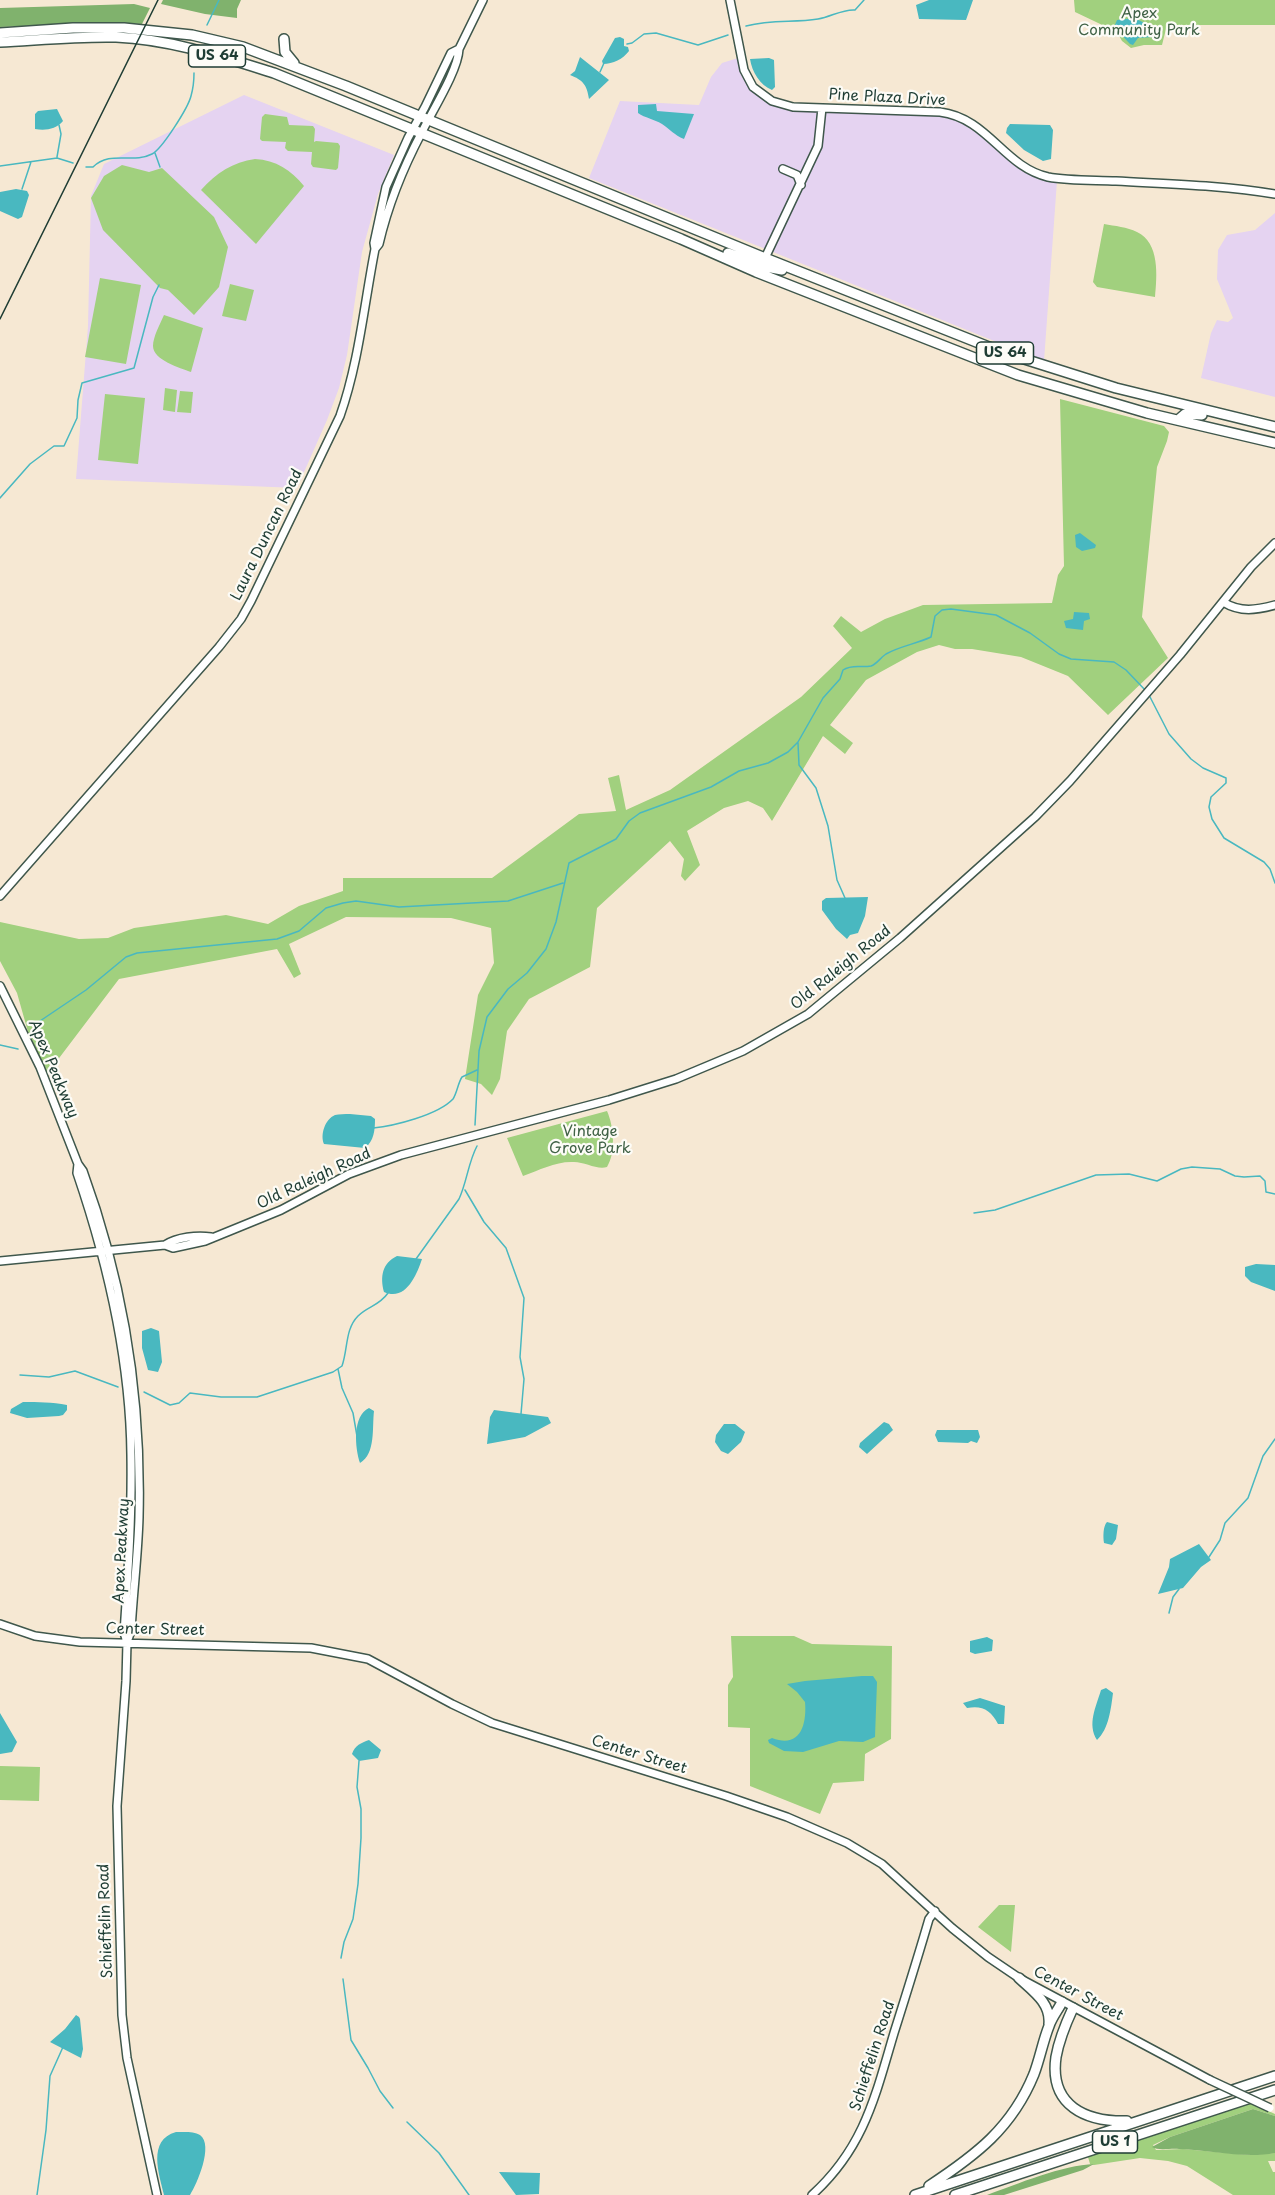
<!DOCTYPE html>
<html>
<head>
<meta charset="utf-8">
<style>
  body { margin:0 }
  canvas { display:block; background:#f6e8d3 }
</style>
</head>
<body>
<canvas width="1275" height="2195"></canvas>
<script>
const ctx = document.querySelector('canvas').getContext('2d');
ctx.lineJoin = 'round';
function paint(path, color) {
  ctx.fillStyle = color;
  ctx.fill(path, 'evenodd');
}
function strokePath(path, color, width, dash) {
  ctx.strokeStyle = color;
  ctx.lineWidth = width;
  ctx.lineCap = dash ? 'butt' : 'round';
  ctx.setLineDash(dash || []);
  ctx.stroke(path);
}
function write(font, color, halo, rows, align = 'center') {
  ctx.font = font + ' "Playpen Sans",sans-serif';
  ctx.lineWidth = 4.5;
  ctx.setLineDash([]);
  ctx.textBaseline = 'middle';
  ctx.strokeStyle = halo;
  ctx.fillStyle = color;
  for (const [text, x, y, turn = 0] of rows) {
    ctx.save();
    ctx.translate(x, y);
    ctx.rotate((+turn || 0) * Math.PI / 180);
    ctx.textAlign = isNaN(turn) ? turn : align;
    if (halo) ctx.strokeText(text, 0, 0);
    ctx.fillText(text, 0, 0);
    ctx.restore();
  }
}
const built = new Path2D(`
  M738 58 743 75 755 94 765 101 782 108 949 116 977 129 1006 156 1057 181 1044 361 589 178 620 101 699 105 711 77 722 63Z
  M244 95 394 155 378 194 362 252 347 355 339 388 327 420 297 488 76 479 88 326 91 196 104 164Z
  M1275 213V397L1201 378 1211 333 1217 320 1228 322 1233 318 1217 279 1218 250 1227 235 1255 230Z`);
const green = new Path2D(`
  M1074 0H1275V25H1167L1162 45H1144L1131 48 1122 41 1117 32 1075 12Z
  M265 114 287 117 289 125 313 126 315 129 314 142 316 141 338 143 340 146 338 168 336 170 313 167 311 164 312 152 288 151 285 148 286 142 262 141 260 139 262 117Z
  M255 159C276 160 291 170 304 186L256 244 201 190C216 173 233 162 255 159Z
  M122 165 149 172 162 168 214 217 228 247 219 287 194 315 168 290 160 288 103 230 91 198 104 176Z
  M1104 224C1115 226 1127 227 1137 232 1160 243 1157 276 1155 297L1097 287 1093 282Z
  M100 278 141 285 126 364 85 357Z
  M230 284 254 290 246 321 222 316Z
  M164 315 203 328 191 372C180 368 153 360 153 346 153 337 160 324 164 315Z
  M165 388 177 390 175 412 163 410Z
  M180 391 193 392 191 413 177 412Z
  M105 394 145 398 138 464 98 460Z
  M1060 399 1164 426 1169 432 1167 441 1157 467 1142 617 1168 658 1108 715 1068 676 1021 657 972 649H955L939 645 917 652 866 680 830 725 853 743 845 754 823 736 772 821 763 808 748 801 724 808 687 831 700 865 685 881 681 876 684 859 670 841 597 908 590 967 529 999 507 1031 500 1079 492 1095 481 1084 465 1079 478 995 494 963 491 928 451 918 346 917 289 944 301 974 294 978 277 949 119 979 44 1078 36 1060 17 993 0 961V922L79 939 108 938 134 928 226 915 268 924 299 906 343 891V878H492L579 814 616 811 608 778 619 775 626 810 670 790 801 697 852 648 833 626 841 616 861 632 885 619 923 605 1052 603 1058 575 1064 566Z
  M607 1111C614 1127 616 1152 607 1167 597 1170 585 1162 574 1162 556 1161 540 1170 523 1176L507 1138Z
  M731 1636H794L812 1644 892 1646 891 1739 865 1754 864 1781 833 1783 820 1814 750 1786V1728L728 1727V1685L733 1677Z
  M0 1766 40 1767 39 1801 0 1800Z
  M999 1905H1015L1011 1952 978 1927Z
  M1251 2103 1275 2114V2116L1253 2109 1170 2137 1153 2145 1156 2150 1183 2149 1249 2155 1275 2153V2161H1268L1273 2172H1275V2195H1233L1187 2166 1168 2161 1140 2158 1094 2165 1090 2164 1088 2157Z`);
const forest = new Path2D(`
  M163 0H241L237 9V18L205 14 161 4Z
  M134 4 150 8 142 24C94 21 48 26 0 27V8Z
  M1253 2109 1275 2116V2153C1244 2159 1211 2150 1179 2149 1171 2148 1158 2151 1152 2147L1170 2137Z
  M1094 2164 1083 2170 1004 2195H987C1017 2184 1063 2165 1094 2164Z`);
const water = new Path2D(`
  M929 0H973L966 20 919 19 916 5Z
  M1134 18 1149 25 1155 34 1153 37 1138 38 1133 45 1130 44 1114 27 1117 20Z
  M620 37 624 39V46L628 47 629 51C623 59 613 64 603 64L602 61 615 38Z
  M580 57 609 80 589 99C587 85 583 80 570 75L575 71Z
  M769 58 774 60 775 87 772 90C760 85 752 72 750 59Z
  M656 104 657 111 694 114 684 139C674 135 670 129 662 124 654 119 645 118 638 113V105Z
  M57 109 63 121C56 129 46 131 35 129V114L38 111Z
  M1010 124 1050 125 1053 130 1051 159 1043 161 1024 150 1006 133 1007 128Z
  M16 189 27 191 29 195 22 217 18 219 0 211V192Z
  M1080 533 1096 545 1095 548 1082 551 1076 547 1075 535Z
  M1074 612 1089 613 1090 619 1084 621 1083 630 1066 628 1064 621 1073 619Z
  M868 897 865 916 858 933 850 935 847 939 836 929 822 910V901L826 898Z
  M350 1114 371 1116 375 1119C375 1130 374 1141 365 1148L324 1144C320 1135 325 1119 335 1115 339 1114 345 1114 350 1114Z
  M397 1256 422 1259C417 1274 406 1302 384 1292 380 1277 382 1263 397 1256Z
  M1256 1264 1275 1265V1291L1251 1282 1245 1276V1267Z
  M151 1328 159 1331 162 1362 158 1372 148 1370 142 1348V1331Z
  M23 1402C38 1402 52 1402 67 1405V1410L63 1415 59 1416 27 1418 10 1413 11 1409Z
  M369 1408 374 1411C372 1427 376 1454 360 1463 355 1448 352 1416 369 1408Z
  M494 1410 548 1417 551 1423 525 1437 487 1444 490 1417Z
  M884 1422 889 1424 893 1430 867 1454 859 1447 860 1443Z
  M724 1424H735L745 1432 741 1442 728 1454 721 1451 715 1442 716 1435Z
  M937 1430H978L980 1437 977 1443 971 1441 968 1443 938 1442 935 1435Z
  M1107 1522 1118 1525 1116 1539 1112 1545 1104 1543C1103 1537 1103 1526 1107 1522Z
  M1199 1544 1211 1560 1201 1567 1183 1588 1158 1594 1169 1567 1170 1559Z
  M987 1637 993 1640 992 1651 975 1654 970 1652V1641Z
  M862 1676H873L877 1682 875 1737 863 1742 839 1741 803 1752 784 1751 769 1743 768 1740 772 1738C800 1749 807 1725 805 1702L797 1692 787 1684 805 1681Z
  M1106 1688 1113 1693C1111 1708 1109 1729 1097 1740 1087 1724 1096 1707 1101 1690Z
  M980 1698 1005 1706 1004 1724H998C991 1710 982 1705 967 1708L963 1703Z
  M0 1713 17 1742 12 1752 0 1754Z
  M369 1740 381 1750 378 1758 359 1761 352 1754C355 1745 361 1743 369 1740Z
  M76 2015 79 2017 80 2019 83 2049 81 2058 50 2042 65 2029Z
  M176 2132C183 2132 194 2131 200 2135 214 2145 197 2184 190 2195H164C159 2174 147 2140 176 2132Z
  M499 2172 540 2173 539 2194 516 2195Z`);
const stream = new Path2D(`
  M207 25 219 0
  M746 26C773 19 793 23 818 19 831 17 842 9 855 10L864 0
  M627 44 632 43 644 34 656 33 698 45 728 35
  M600 72 604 63
  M155 153 160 167
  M57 157 61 134 59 125
  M0 166 57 158 73 163
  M86 167H93C110 150 133 164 152 154 162 149 188 108 191 96 193 89 194 81 194 73
  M22 189 31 162
  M0 498 30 464 54 446H64L77 418 78 400 82 383 134 368 153 297 159 285
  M1149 695 1169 734 1191 759 1203 768 1226 778V783L1211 797 1209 807 1212 819 1224 838 1264 862 1270 869 1275 883
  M798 743 799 765 816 788 828 826 837 880 845 898
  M37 1023 86 990 126 957 137 953 277 939 299 931 326 908 343 903 356 901 399 907 508 901 563 883
  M0 1045 18 1049
  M475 1125 479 1051 487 1017 508 989 527 973 546 949 556 922 569 863 616 839 629 821 640 813 711 787 739 771 768 763 788 752 798 742 823 698 840 679 843 670C852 664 861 668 871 666 877 664 880 658 886 654 900 646 916 644 931 637L935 616 942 610 951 609 996 615 1030 633 1059 654 1071 659 1114 662 1126 670 1146 691
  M373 1128C394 1126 438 1115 453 1099 457 1093 458 1083 462 1077L477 1070
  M465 1190 484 1222 506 1248 524 1298 520 1357 524 1379 521 1414
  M974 1213 995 1210 1096 1175 1129 1174 1157 1181 1181 1169 1192 1167 1220 1169 1235 1176 1244 1177 1260 1176 1265 1181 1266 1192 1275 1194
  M416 1259 459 1199C467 1182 468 1163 477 1146
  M338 1369 342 1388 353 1413 358 1442
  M20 1375 49 1377 75 1371 118 1387
  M144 1392 170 1405 179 1403 190 1393 221 1397H257L333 1372 342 1366C348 1349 345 1329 358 1316 368 1306 379 1306 388 1293
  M1209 1557 1220 1540 1225 1523 1248 1498 1263 1456 1275 1439
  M1169 1613 1173 1597 1179 1589
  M341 1958 344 1942 353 1919 358 1884 361 1838V1809L357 1787 359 1761
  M343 1979 351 2040 368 2068 380 2091 393 2108
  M407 2122 439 2153 469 2195
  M37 2195 46 2130 50 2076 63 2047`);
const secondary = new Path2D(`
  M730 0 744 70 753 87 772 101 793 107 940 112C988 118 1004 167 1048 177 1069 181 1094 180 1116 181 1169 184 1222 185 1275 194
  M783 169 797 175 801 185
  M375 249 379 244C388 205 403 168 422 132 432 111 458 71 459 49L483 0
  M765 258 818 146 822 108
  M1223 602C1241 613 1256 610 1275 605
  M0 896 219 647 241 619 251 601 340 416C359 362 364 305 375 249L374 243 386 187 408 138 425 107 451 53 459 49
  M0 986 40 1067 78 1164 83 1171C124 1283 142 1397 139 1517 138 1555 133 1593 131 1631L127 1642
  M78 1164 77 1173C108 1264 130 1358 131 1455 132 1515 128 1574 124 1633L127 1642 126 1681 117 1806 122 2015 127 2058 157 2195
  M165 1245C177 1237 197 1235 211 1237
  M0 1261 165 1245 173 1248 205 1241 281 1210 349 1174 401 1155 609 1100 676 1079 743 1051 808 1014 900 938 1035 817 1070 781 1180 655 1251 567 1275 543
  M0 1624 35 1636 80 1642 311 1648 368 1659 452 1704 492 1723 726 1796 787 1817 847 1843 882 1864 952 1928 988 1957 1019 1978 1210 2080
  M812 2195C864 2148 875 2097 894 2033 906 1995 918 1957 929 1919L935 1911`);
const highway = new Path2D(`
  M0 33 73 28H124L192 35 243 47 346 86 765 258 999 351 1116 388 1275 427
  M284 39 285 52 294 63
  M0 42C39 40 77 36 116 37 169 39 223 57 274 73L681 239 756 272 1018 375 1147 413 1275 443
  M728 253 756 263H760L765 258
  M756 272 766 267 782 270
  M1178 420 1185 414 1202 415
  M1019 1978C1033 1991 1051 2003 1049 2024
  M1073 2008C1066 2023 1059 2040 1056 2057 1049 2106 1086 2122 1127 2121
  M929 2186C976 2155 1012 2128 1034 2074 1040 2058 1043 2041 1049 2026 1052 2017 1058 2010 1062 2002
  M915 2195 1275 2076
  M955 2195 1275 2090`);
const rail = new Path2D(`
  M0 319 158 0`);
const secondaryBridge = new Path2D(`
  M1210 2080 1270 2108`);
const shields = [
  [217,56,57],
  [1005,353,57],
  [1115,2142,45]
];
const shieldNames = [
  ["US 64",217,56],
  ["US 64",1005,353],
  ["US 1",1115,2142]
];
const parkNames = [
  ["Apex",1139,14],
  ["Community Park",1139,31],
  ["Vintage",590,1132],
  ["Grove Park",590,1149]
];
const streetNames = [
  ["Pine Plaza Drive",887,98,3],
  ["Laura Duncan Road",267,535,-64],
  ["Old Raleigh Road",841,968,-39],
  ["Apex Peakway",53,1069,67],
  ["Old Raleigh Road",314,1179,-25],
  ["Apex Peakway",122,1551,-87],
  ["Center Street",155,1630,1],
  ["Center Street",639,1755,17],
  ["Schieffelin Road",106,1921,-92],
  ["Center Street",1078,1994,28],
  ["Schieffelin Road",873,2056,-72]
];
paint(built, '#e5d3f1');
paint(green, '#a1d07e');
paint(forest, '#80b26d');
paint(water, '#49b8c0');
strokePath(stream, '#49b8c0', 1.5);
strokePath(secondary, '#3f574c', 10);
strokePath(highway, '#3f574c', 12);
strokePath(secondary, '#fff', 7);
strokePath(highway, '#fff', 9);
strokePath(rail, '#1f3d34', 1.5);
strokePath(secondaryBridge, '#3f574c', 10, []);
strokePath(secondaryBridge, '#fff', 7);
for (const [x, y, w] of shields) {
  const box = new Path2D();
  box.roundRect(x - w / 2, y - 11, w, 22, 4.5);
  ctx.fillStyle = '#fdfcf7';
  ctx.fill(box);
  strokePath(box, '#1f3d34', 1.5);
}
write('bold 14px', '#1f3d34', null, shieldNames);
write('15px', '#406246', '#fdfcf7', parkNames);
write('15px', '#1f3d34', '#fdfcf7', streetNames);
</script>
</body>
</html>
